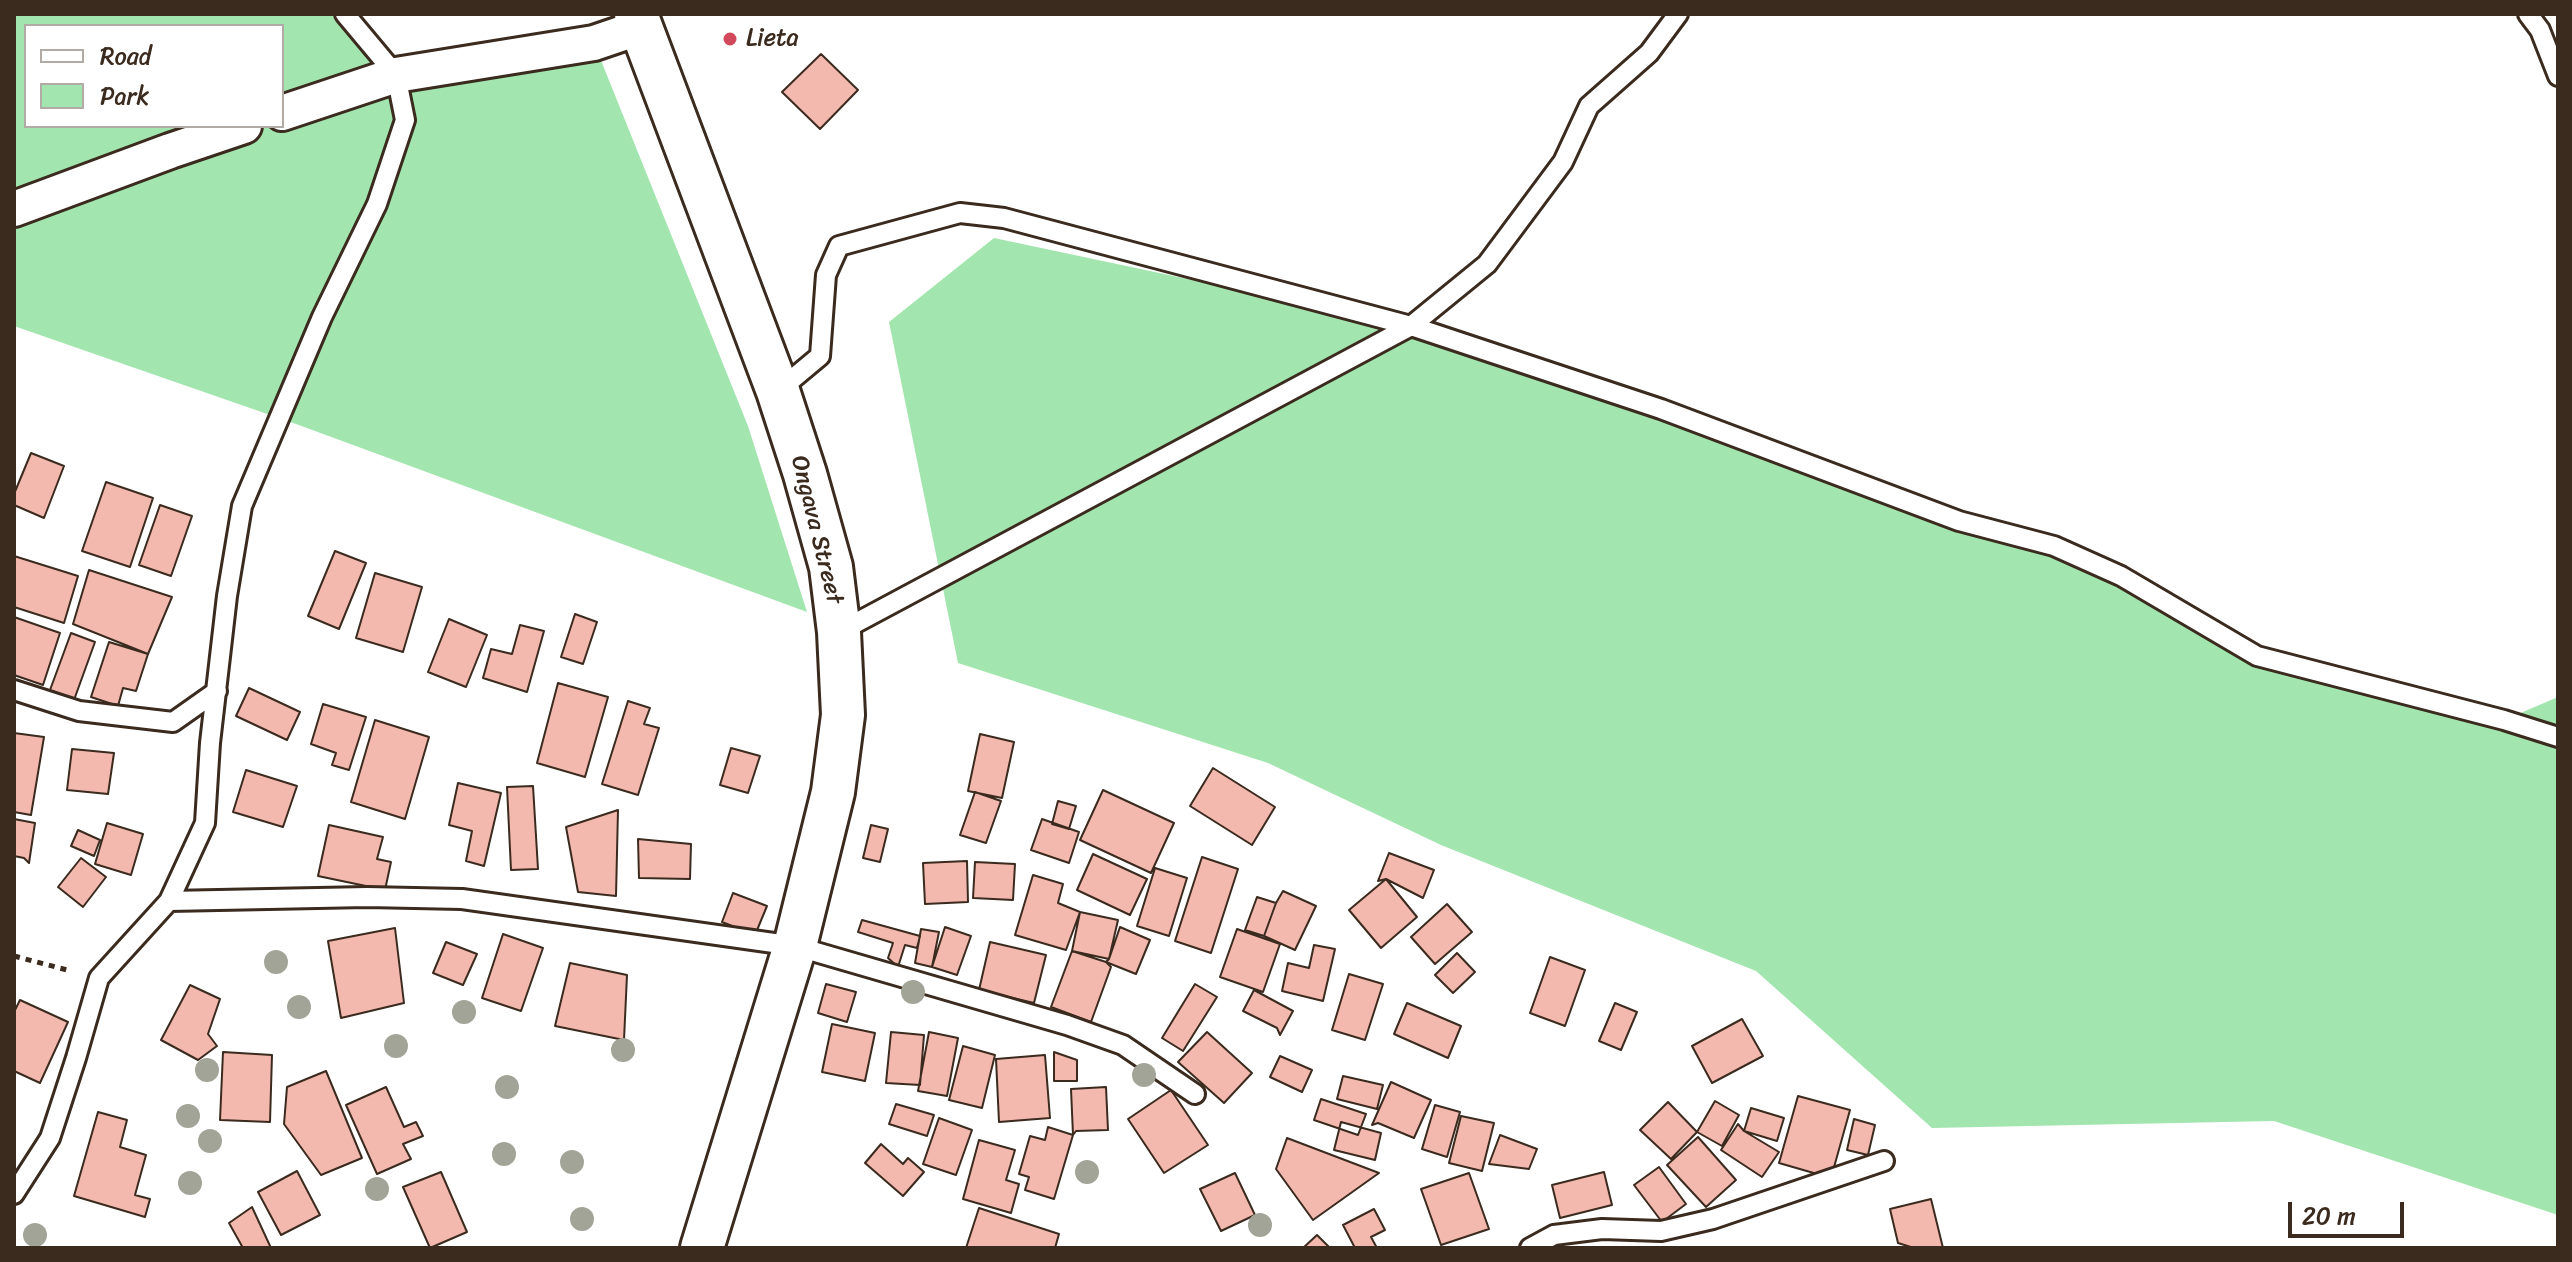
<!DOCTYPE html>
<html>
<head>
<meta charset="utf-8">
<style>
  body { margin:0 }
  #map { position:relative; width:2572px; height:1262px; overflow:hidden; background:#fff; font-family:Sriracha,sans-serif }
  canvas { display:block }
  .frame { position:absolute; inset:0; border:16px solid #3b2a1e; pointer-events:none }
  .legend { position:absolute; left:24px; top:24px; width:260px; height:104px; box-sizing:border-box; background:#fff; border:2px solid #b1aaa5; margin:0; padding:10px 14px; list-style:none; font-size:24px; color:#3b2a1e }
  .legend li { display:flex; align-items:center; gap:16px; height:40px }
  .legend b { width:40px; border:2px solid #b1aaa5 }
  .scale { position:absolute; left:2288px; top:1202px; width:116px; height:36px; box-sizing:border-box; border:4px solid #3b2a1e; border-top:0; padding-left:10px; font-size:24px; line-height:28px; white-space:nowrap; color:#3b2a1e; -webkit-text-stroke:6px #fff; paint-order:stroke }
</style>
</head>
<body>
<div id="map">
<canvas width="2572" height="1262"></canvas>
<div class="frame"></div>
<ul class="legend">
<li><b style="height:10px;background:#fff"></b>Road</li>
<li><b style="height:22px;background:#a3e5af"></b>Park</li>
</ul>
<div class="scale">20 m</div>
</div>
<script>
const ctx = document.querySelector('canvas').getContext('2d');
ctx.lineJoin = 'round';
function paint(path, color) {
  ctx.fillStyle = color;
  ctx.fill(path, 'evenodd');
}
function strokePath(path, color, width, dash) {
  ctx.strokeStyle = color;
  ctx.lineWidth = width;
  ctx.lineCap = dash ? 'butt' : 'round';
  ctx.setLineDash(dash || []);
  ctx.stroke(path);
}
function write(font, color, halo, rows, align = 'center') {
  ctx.font = font + ' Sriracha,sans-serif';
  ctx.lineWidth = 8;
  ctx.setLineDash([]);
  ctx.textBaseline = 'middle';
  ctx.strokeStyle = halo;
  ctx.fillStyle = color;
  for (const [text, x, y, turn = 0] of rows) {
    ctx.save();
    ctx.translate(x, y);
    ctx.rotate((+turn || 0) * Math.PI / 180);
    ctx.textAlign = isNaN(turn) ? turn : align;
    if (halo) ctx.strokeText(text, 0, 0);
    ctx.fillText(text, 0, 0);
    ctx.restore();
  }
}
const green = new Path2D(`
  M14 14H345L397 75 594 43 748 426 807 612 296 424 14 326ZM26 26H282V126H26Z
  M994 238 1410 326 2054 546 2257 656 2504 720 2558 697V1215L2274 1121 1932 1128 1756 971 1441 845 1268 763 958 663 889 322Z`);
const building = new Path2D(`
  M821 54 858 90 820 129 782 92Z
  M31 453 64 466 44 518 14 505V494Z
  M106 482 153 498 130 567 82 551Z
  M160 505 192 516 171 576 139 565Z
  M335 551 366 563 339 629 308 616Z
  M14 556 78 576 64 623 14 607Z
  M89 570 172 597 148 654 73 624Z
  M375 573 422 587 403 652 356 638Z
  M575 614 597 622 583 664 561 657Z
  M14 617 60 633 43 685 14 675Z
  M449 619 487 635 466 687 428 672Z
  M520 625 544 631 527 692 483 678 491 649 512 654Z
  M71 633 95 642 74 700 50 690Z
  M109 642 148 654 136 691 123 688 118 706 91 697Z
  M558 683 608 697 585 777 537 763Z
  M249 688 300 712 287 740 236 716Z
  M628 701 650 708 644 724 659 728 638 795 602 784Z
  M323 704 366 717 349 770 332 765 336 753 311 744Z
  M375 720 429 737 405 819 351 802Z
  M14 733 44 737 31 815 14 812Z
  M980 734 1014 742 1002 798 968 791Z
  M731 748 760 756 748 793 720 785Z
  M72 749 114 753 108 794 67 790Z
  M1213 768 1275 807 1252 845 1190 806Z
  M246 770 297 786 283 827 233 812Z
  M458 783 501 793 484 866 466 861 472 831 449 825Z
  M533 786 538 869 511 870 507 787Z
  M1103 790 1174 823 1151 873 1080 840Z
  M975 792 1001 801 986 843 960 835Z
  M1058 801 1076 806 1069 829 1052 824Z
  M618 810 616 896 578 892 566 827Z
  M14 819 35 823 29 863 24 858 14 856Z
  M1042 819 1079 832 1069 863 1031 850Z
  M107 823 143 834 131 875 95 864Z
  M329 825 383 837 377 859 391 862 385 890 318 876Z
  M871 825 888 829 880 862 863 858Z
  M78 830 100 840 94 856 71 846Z
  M638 839 691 844 690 879 639 878Z
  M1389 853 1434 870 1423 898 1386 879 1378 881Z
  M1093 854 1147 879 1130 915 1077 890Z
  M1202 857 1238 869 1211 953 1175 941Z
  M81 858 106 877 83 907 58 887Z
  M967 861 968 902 925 904 923 863Z
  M975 862 1015 864 1013 900 973 898Z
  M1155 868 1187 878 1169 936 1137 926Z
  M1033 875 1063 884 1058 903 1080 912 1066 950 1015 935Z
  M1386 879 1417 917 1381 948 1349 910Z
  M1283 891 1316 906 1295 950 1264 936 1276 903Z
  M733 893 767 906 755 935 722 922Z
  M1257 897 1276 903 1264 936 1245 930Z
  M1447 904 1472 932 1435 964 1411 937Z
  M1080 912 1118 920 1109 959 1072 951Z
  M862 920 920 936 917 948 905 945 898 967 888 958 893 943 858 932Z
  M945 927 971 936 957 975 932 967Z
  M1120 927 1150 940 1136 974 1106 962 1109 959Z
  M395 928 404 1003 341 1018 328 941Z
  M921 929 939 932 932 967 915 963Z
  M1237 929 1280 944 1263 992 1220 977Z
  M503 934 543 948 521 1011 482 998Z
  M446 942 477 954 463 985 433 973Z
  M990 942 1046 955 1034 1003 979 990Z
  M1314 945 1335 949 1323 1001 1282 991 1288 963 1309 968Z
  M1072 951 1106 962 1111 967 1091 1022 1051 1007Z
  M1457 953 1475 972 1453 993 1435 975Z
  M1550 957 1585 970 1565 1026 1530 1013Z
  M570 963 627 975 624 1040 555 1026Z
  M1349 974 1383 984 1365 1040 1332 1030Z
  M826 984 856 992 847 1022 818 1013Z
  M1195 984 1217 997 1183 1051 1162 1038Z
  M190 985 220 999 208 1034 217 1046 198 1060 161 1040Z
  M1254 990 1293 1011 1280 1035 1277 1028 1243 1011Z
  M20 1000 68 1022 40 1083 14 1071V1012Z
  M1407 1003 1461 1026 1448 1058 1394 1034Z
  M1615 1003 1637 1012 1621 1050 1599 1041Z
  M1742 1019 1763 1056 1712 1083 1692 1046Z
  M832 1024 875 1033 865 1081 822 1072Z
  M891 1032 924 1035 920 1085 886 1083Z
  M929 1032 958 1038 947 1096 918 1091Z
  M1207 1032 1252 1073 1224 1103 1178 1062Z
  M963 1046 995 1055 982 1108 949 1100Z
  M223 1052 272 1055 270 1122 220 1120Z
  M1054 1052 1077 1060V1081H1054Z
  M1045 1055 1050 1118 999 1122 996 1059Z
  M1280 1056 1312 1070 1302 1092 1270 1077Z
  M326 1071 362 1158 321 1175 284 1124 287 1087Z
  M1343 1076 1383 1085 1377 1109 1337 1099Z
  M1391 1082 1431 1100 1414 1138 1378 1123 1372 1125Z
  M386 1087 404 1127 416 1122 423 1136 403 1144 411 1159 377 1174 346 1105Z
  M1106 1087 1108 1130 1076 1131 1073 1135 1071 1089Z
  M1171 1090 1208 1145 1164 1173 1128 1119Z
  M1798 1096 1850 1110 1831 1178 1779 1163Z
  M1321 1099 1366 1114 1358 1135 1314 1120Z
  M1715 1101 1739 1115 1722 1146 1697 1132Z
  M1668 1102 1697 1132 1671 1159 1640 1130Z
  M896 1104 934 1115 927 1136 889 1124Z
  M1435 1105 1460 1112 1447 1157 1422 1149Z
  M1751 1108 1784 1118 1777 1141 1744 1131Z
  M98 1112 127 1120 120 1147 146 1155 135 1195 150 1199 145 1217 74 1196Z
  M1461 1116 1494 1123 1482 1171 1449 1163Z
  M939 1118 972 1130 956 1175 923 1164Z
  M1854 1119 1875 1125 1868 1155 1847 1150Z
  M1341 1122 1381 1133 1375 1160 1334 1150Z
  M1738 1124 1744 1131 1779 1152 1762 1177 1721 1150Z
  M1048 1127 1073 1135 1054 1199 1025 1190 1029 1177 1019 1174 1030 1136 1045 1140Z
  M1500 1135 1537 1149 1529 1169 1489 1164Z
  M1698 1137 1736 1180 1706 1207 1667 1165Z
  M1287 1138 1379 1173 1313 1220 1276 1169Z
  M979 1140 1015 1150 1006 1180 1019 1184 1011 1213 963 1199Z
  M881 1144 903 1164 908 1158 924 1172 903 1196 865 1163Z
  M1659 1167 1686 1204 1662 1222 1634 1185Z
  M297 1171 320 1215 281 1235 258 1192Z
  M441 1172 467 1232 430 1248 403 1187Z
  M1604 1172 1612 1205 1560 1218 1552 1185Z
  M1235 1173 1255 1215 1221 1231 1200 1189Z
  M1469 1173 1489 1229 1441 1245 1421 1189Z
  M1931 1199 1943 1248H1914L1898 1243 1890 1209Z
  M252 1207 271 1248H243L229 1223Z
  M979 1208 1059 1234 1055 1248H966Z
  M1374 1209 1385 1230 1371 1237 1377 1248H1355L1343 1225Z
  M1317 1235 1330 1248H1303Z`);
const path = new Path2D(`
  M14 956 71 971`);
const service = new Path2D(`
  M2528 14 2540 30 2558 76
  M778 391 820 356 826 275 839 246 960 213 1004 218 1411 326 1661 409 1959 521 2054 546 2121 576 2257 656 2504 720 2558 737
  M839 632 1411 326 1487 264 1563 162 1589 106 1649 53 1678 14
  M14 690 79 711 173 722 217 691
  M169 901 367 897 462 899 795 946 1067 1025 1123 1045 1195 1094
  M14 1194 50 1138 76 1058 99 978 169 901 205 823 210 743 227 596 242 506 322 317 377 204 405 120 396 75 345 14
  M1530 1248 1554 1235 1602 1229 1661 1231 1713 1219 1884 1161`);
const minor = new Path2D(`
  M282 113 396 75 594 43 641 27
  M14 209 170 151 244 126`);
const tertiary = new Path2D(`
  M636 14 778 391 805 474 831 567 839 632 843 715 833 792 795 946 702 1248`);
const trees = [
  [276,962],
  [913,992],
  [299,1007],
  [464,1012],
  [396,1046],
  [623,1050],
  [207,1070],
  [1144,1075],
  [507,1087],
  [188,1116],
  [210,1141],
  [504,1154],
  [572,1162],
  [1087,1172],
  [190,1183],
  [377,1189],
  [582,1219],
  [1260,1225],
  [35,1235]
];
const markers = [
  [730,39,8,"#d1495b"]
];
const poiNames = [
  ["Lieta",746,39]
];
const streetNames = [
  ["Ongava Street",816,530,76]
];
paint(green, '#a3e5af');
paint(building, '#f3b8ae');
strokePath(building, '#3b2a1e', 2);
strokePath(service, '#3b2a1e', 24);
strokePath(minor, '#3b2a1e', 40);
strokePath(tertiary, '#3b2a1e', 48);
strokePath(path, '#3b2a1e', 5, [6, 6]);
strokePath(service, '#fff', 18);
strokePath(minor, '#fff', 34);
strokePath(tertiary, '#fff', 42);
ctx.fillStyle = '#a2a497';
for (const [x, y] of trees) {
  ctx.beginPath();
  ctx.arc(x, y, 12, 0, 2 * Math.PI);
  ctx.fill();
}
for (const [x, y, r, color] of markers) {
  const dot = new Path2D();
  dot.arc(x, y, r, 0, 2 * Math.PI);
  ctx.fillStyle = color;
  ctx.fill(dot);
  strokePath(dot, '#fff', 3);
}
write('24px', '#3b2a1e', '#fff', poiNames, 'left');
write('24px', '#3b2a1e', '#fff', streetNames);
</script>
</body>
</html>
